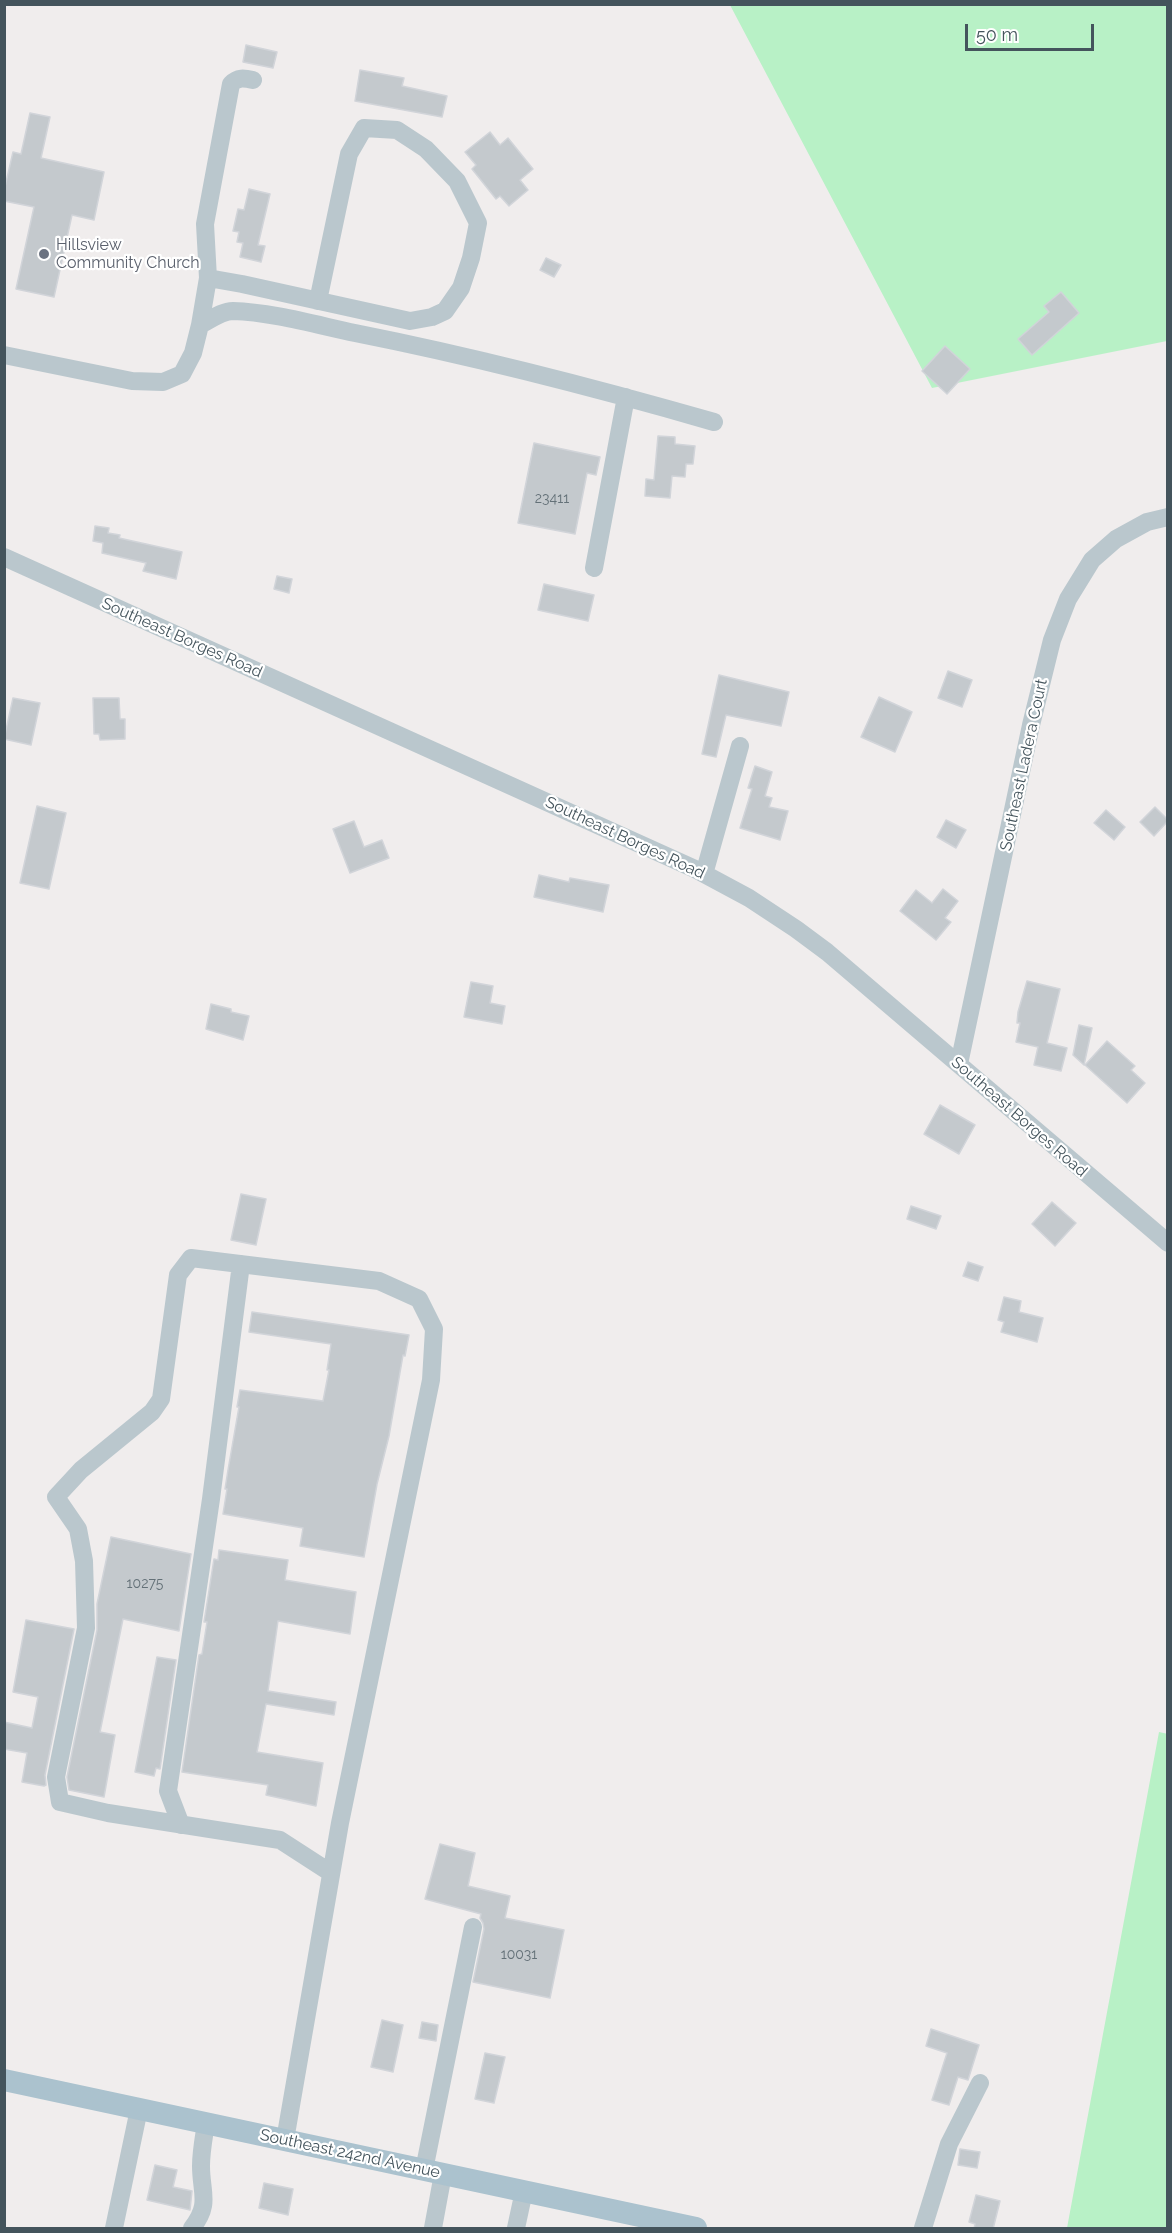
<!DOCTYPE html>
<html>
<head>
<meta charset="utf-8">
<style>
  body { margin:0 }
  #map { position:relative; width:1172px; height:2233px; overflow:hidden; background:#f0eded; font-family:Raleway,sans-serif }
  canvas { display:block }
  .frame { position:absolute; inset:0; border:6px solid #44545c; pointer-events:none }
  .scale { position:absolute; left:965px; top:24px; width:129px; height:27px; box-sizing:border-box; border:3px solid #44545c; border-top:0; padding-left:8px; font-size:18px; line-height:21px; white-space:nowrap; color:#44545c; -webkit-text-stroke:4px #fff; paint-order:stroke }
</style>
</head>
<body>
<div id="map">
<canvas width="1172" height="2233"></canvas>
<div class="frame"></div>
<div class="scale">50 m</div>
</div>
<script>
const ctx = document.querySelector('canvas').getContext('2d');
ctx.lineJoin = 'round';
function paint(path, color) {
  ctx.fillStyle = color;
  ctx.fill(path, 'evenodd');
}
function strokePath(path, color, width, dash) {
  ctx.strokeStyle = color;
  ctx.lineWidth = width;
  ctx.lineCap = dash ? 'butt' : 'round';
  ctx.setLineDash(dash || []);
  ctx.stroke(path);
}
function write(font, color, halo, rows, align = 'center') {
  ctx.font = font + ' Raleway,sans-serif';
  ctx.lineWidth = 4.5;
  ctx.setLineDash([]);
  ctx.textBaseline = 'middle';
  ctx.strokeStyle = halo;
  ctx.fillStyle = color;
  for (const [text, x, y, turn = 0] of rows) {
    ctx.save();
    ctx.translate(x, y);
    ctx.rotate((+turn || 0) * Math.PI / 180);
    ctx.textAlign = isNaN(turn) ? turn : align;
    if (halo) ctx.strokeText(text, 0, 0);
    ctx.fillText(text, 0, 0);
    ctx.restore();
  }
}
const green = new Path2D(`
  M730 5H1167V341L932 388Z
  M1159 1732 1168 1734 1167 2228H1067Z`);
const building = new Path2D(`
  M246 45 277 52 273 68 243 62Z
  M360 70 404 78 402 86 447 96 442 117 355 101Z
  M30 113 50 117 41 158 104 172 94 220 72 215 54 297 16 289 34 207 4 201V191L13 152 21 154Z
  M490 132 500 145 508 138 533 169 520 180 528 190 509 206 500 196 496 199 472 169 476 165 465 152Z
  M249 189 270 194 258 245 265 246 261 262 240 257 243 243 237 242 239 232 233 231 238 209 244 210Z
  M546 258 561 265 554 277 540 270Z
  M1061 292 1079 313 1032 355 1018 339 1049 312 1044 306Z
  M945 346 970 369 947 394 922 371Z
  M658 436 675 437V444L695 446 693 464H686L685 477 672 476 670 498 645 496 646 479 654 480Z
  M534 443 600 457 596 475 587 473 575 534 518 523Z
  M95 526 109 528 108 533 120 535 119 538 182 552 176 579 143 571 146 563 102 553 103 543 93 541Z
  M277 576 292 579 289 593 274 589Z
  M544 584 594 595 588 621 538 610Z
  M948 671 972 680 962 707 938 698Z
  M719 675 789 692 781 726 726 715 716 757 702 754Z
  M879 697 912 712 895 752 861 737Z
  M13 698 40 703 31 745 4 739Z
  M93 698H119L120 719H125V739L100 740 99 734H94Z
  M755 766 772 772 765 796 772 798 769 807 788 811 780 840 740 828 752 789 748 788Z
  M37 806 66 813 49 889 20 883Z
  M1155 807 1167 819V822L1154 836 1140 822Z
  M1106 810 1125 827 1114 840 1094 823Z
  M946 820 966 830 956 848 937 837Z
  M354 821 364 847 382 840 389 858 350 873 333 829Z
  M539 875 569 882 570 878 609 885 603 912 534 897Z
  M943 889 958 901 945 918 951 922 936 940 900 911 916 890 932 903Z
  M1027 981 1060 989 1047 1043 1067 1048 1061 1071 1034 1065 1038 1047 1016 1042 1020 1023H1017L1018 1012Z
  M471 982 493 986 490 1003 505 1006 502 1024 464 1017Z
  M211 1004 231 1009V1012L249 1016 243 1040 206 1029Z
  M1079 1025 1092 1028 1084 1065 1073 1055Z
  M1107 1041 1135 1066 1131 1070 1145 1083 1127 1103 1085 1065Z
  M940 1105 975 1125 959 1154 924 1134Z
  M241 1194 266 1199 256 1245 231 1240Z
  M1052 1202 1076 1223 1055 1246 1032 1224Z
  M911 1206 941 1216 936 1229 907 1219Z
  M968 1262 983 1267 978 1281 963 1276Z
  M1004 1297 1021 1301 1019 1312 1043 1318 1037 1342 1001 1332 1004 1322 998 1320Z
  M252 1312 409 1335 405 1356 403 1355 389 1436 377 1484 364 1557 300 1546 303 1528 223 1514 227 1489H225L228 1470 239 1407H237L240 1390 323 1401 329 1370H327L331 1344 249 1332Z
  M111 1537 191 1554 179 1631 123 1619 100 1732 115 1735 104 1797 69 1790 67 1777 97 1630V1604Z
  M219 1550 288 1560 285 1580 356 1592 350 1634 278 1621 268 1691 336 1702 334 1715 266 1704 257 1752 323 1763 316 1806 266 1795 268 1785 182 1772 199 1655 202 1654 207 1622H204L214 1559 218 1560Z
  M26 1620 74 1629 45 1775 46 1785 44 1786 22 1782 27 1753 4 1749V1722L32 1728 38 1697 13 1692Z
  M157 1657 176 1660 160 1769 156 1768 154 1776 135 1772Z
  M440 1844 475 1853 468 1886 510 1896 505 1918 564 1930 550 1998 473 1982 484 1929 483 1923 480 1918 481 1914 425 1899Z
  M382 2020 403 2025 393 2072 371 2067Z
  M422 2022 438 2025 436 2041 419 2038Z
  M931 2029 979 2045 968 2080 958 2077 949 2105 932 2100 947 2053 926 2046Z
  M485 2053 505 2057 494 2103 475 2099Z
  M960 2149 980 2152 977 2168 958 2165Z
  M155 2165 177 2170 173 2187 192 2191 190 2210 147 2200Z
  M264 2183 293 2189 288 2215 259 2208Z
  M976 2195 1000 2201 993 2229H974L975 2224 969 2222Z`);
const minor = new Path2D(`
  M208 278 242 284 410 321 432 317 445 311 461 288 471 258 478 223 457 181 426 149 397 130 364 128 349 154 318 301
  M200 325C210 320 222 311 233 311 271 312 317 325 355 333 476 357 596 388 714 422
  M4 355 132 381 163 382 182 374 193 353 200 325 208 278 205 224 231 84C238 77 244 78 253 80
  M4 557 695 869 749 898 796 929 827 952 1168 1243
  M594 568 626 397
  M704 874 740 746
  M959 1064 1031 725 1052 640 1068 599 1092 560 1116 539 1147 522 1168 517
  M181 1825 168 1791 211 1499 241 1264
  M285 2140 340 1823 431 1380 434 1329 419 1299 379 1281 191 1258 178 1275 161 1399 152 1412 81 1470 56 1497 78 1529 84 1561 86 1628 56 1777 60 1802 108 1813 280 1840 331 1873
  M424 2170 473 1927
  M114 2228 139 2109
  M192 2228C211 2204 201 2193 201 2166 201 2151 204 2137 206 2123
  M433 2228 443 2174
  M516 2228 524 2191
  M923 2228 949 2144 980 2083`);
const major = new Path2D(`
  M4 2080 696 2228`);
const markers = [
  [44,254,6,"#6b7280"]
];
const numberNames = [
  ["23411",552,499],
  ["10275",145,1584],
  ["10031",519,1955]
];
const worshipNames = [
  ["Hillsview",56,245],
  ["Community Church",56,263]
];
const streetNames = [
  ["Southeast Borges Road",182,638,24],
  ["Southeast Ladera Court",1024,765,-78],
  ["Southeast Borges Road",625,838,25],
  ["Southeast Borges Road",1019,1117,41],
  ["Southeast 242nd Avenue",350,2154,12]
];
paint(green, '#b8f1c6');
paint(building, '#c4c9cd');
strokePath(building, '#d1d4d9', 1.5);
strokePath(minor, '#bac7cd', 18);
strokePath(major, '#abc2ce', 22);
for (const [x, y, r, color] of markers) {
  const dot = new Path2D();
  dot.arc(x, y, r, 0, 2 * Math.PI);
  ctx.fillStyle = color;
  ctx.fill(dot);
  strokePath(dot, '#fff', 2);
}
write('14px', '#647178', null, numberNames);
write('16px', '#5b616d', '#fff', worshipNames, 'left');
write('16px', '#44545c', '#fff', streetNames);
</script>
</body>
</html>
